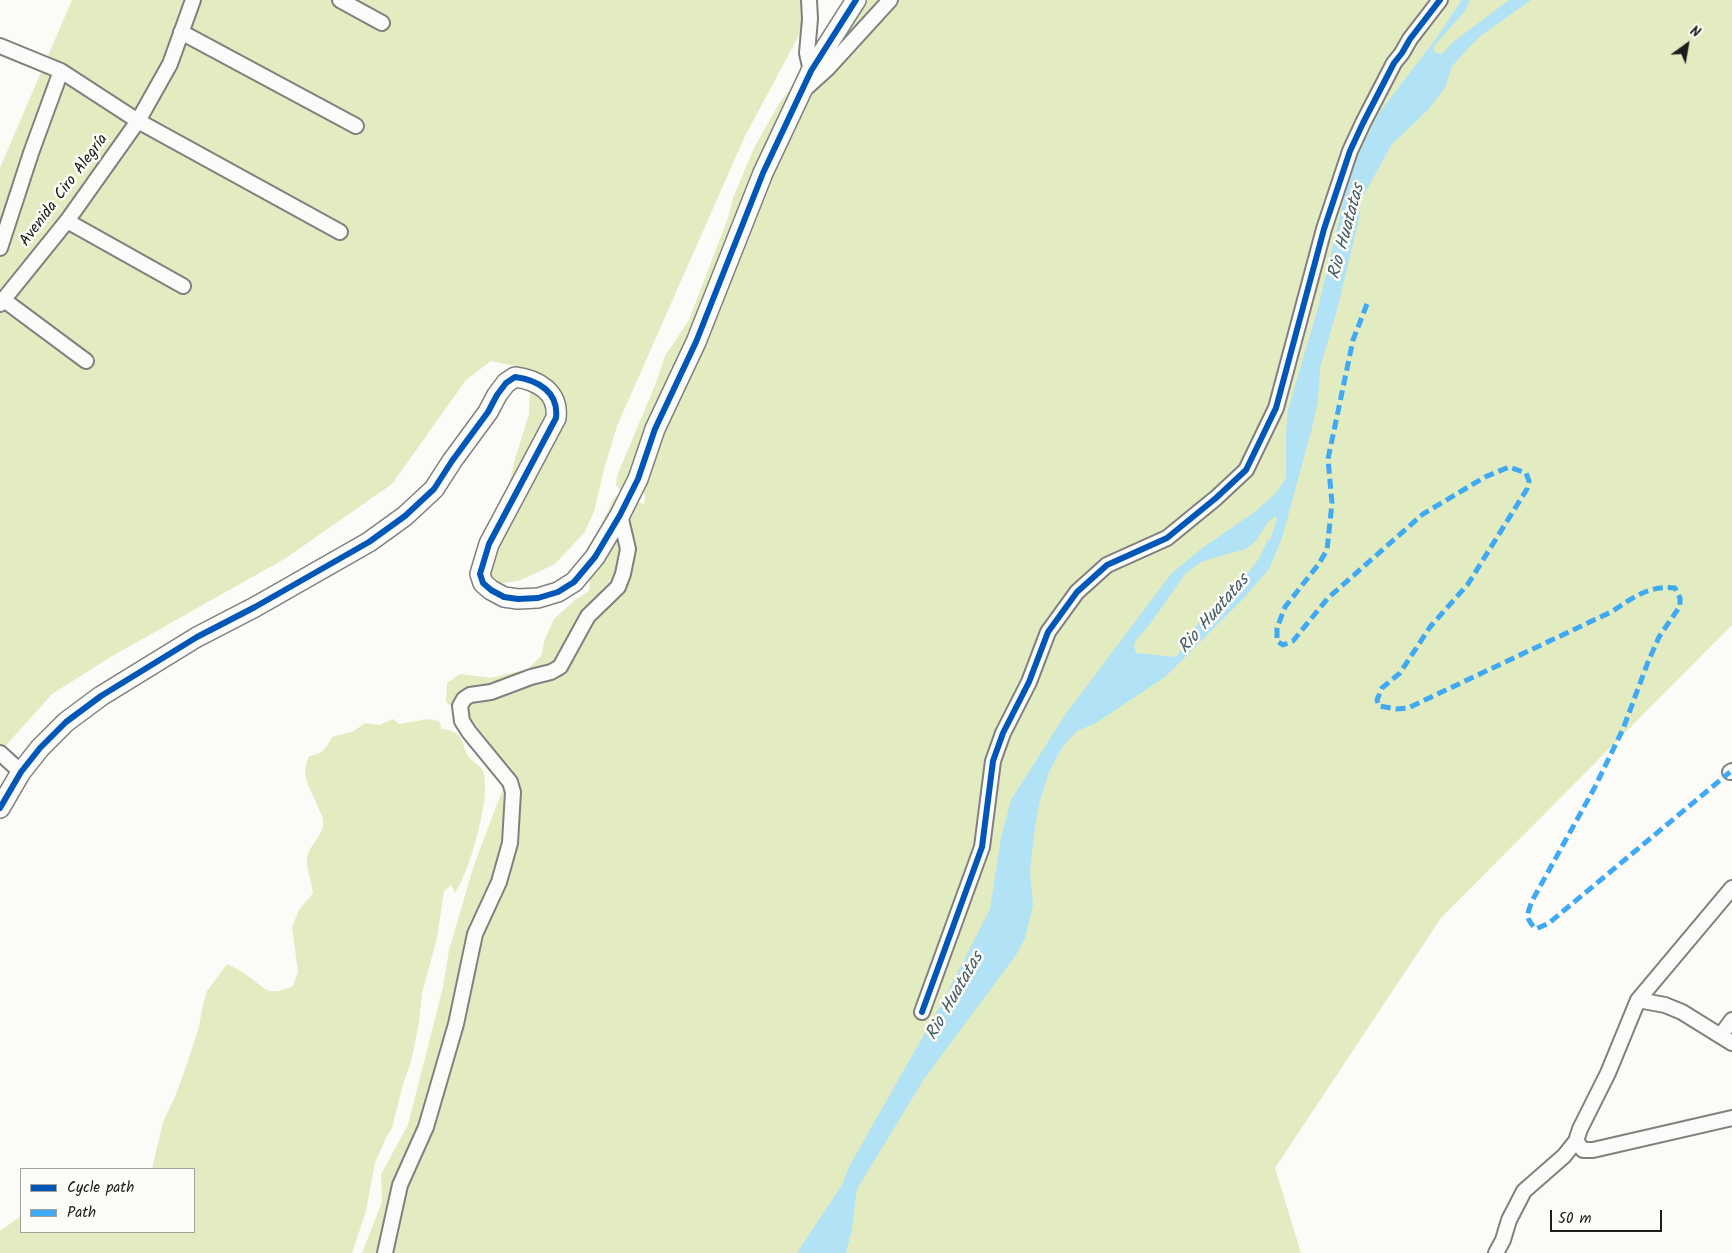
<!DOCTYPE html>
<html>
<head>
<meta charset="utf-8">
<style>
  body { margin:0 }
  #map { position:relative; width:1732px; height:1253px; overflow:hidden; background:#fcfbf8; font-family:Kalam,sans-serif }
  canvas { display:block }
  .legend { position:absolute; left:20px; top:1168px; width:175px; height:65px; box-sizing:border-box; background:#fdfcf7; border:1px solid #a3a29f; margin:0; padding:6px 9px; list-style:none; font-size:15px; color:#1c1c1c }
  .legend li { display:flex; align-items:center; gap:10px; height:25px }
  .legend b { width:25px; border:1px solid #a3a29f }
  .north { position:absolute; left:1662px; top:20px; width:50px; height:50px; -webkit-text-stroke:4px #fdfcf7; paint-order:stroke; rotate:32deg; font-size:14px; font-weight:700; line-height:20px; text-align:center; color:#1c1c1c }
  .north::after { content:''; display:block; margin:auto; width:18px; height:22px; background:#1c1c1c; clip-path:polygon(50% 0,100% 100%,50% 72%,0 100%) }
  .scale { position:absolute; left:1550px; top:1210px; width:112px; height:22px; box-sizing:border-box; border:2px solid #1c1c1c; border-top:0; padding-left:6px; font-size:15px; line-height:18px; white-space:nowrap; color:#1c1c1c; -webkit-text-stroke:4px #fdfcf7; paint-order:stroke }
</style>
</head>
<body>
<div id="map">
<canvas width="1732" height="1253"></canvas>
<ul class="legend">
<li><b style="height:6px;background:#0057b8"></b>Cycle path</li>
<li><b style="height:6px;background:#3fa9f5"></b>Path</li>
</ul>
<div class="north">N</div>
<div class="scale">50 m</div>
</div>
<script>
const ctx = document.querySelector('canvas').getContext('2d');
ctx.lineJoin = 'round';
function paint(path, color) {
  ctx.fillStyle = color;
  ctx.fill(path, 'evenodd');
}
function strokePath(path, color, width, dash) {
  ctx.strokeStyle = color;
  ctx.lineWidth = width;
  ctx.lineCap = dash ? 'butt' : 'round';
  ctx.setLineDash(dash || []);
  ctx.stroke(path);
}
function write(font, color, halo, rows, align = 'center') {
  ctx.font = font + ' Kalam,sans-serif';
  ctx.lineWidth = 5;
  ctx.setLineDash([]);
  ctx.textBaseline = 'middle';
  ctx.strokeStyle = halo;
  ctx.fillStyle = color;
  for (const [text, x, y, turn = 0] of rows) {
    ctx.save();
    ctx.translate(x, y);
    ctx.rotate((+turn || 0) * Math.PI / 180);
    ctx.textAlign = isNaN(turn) ? turn : align;
    if (halo) ctx.strokeText(text, 0, 0);
    ctx.fillText(text, 0, 0);
    ctx.restore();
  }
}
const green = new Path2D(`
  M72 0H818L745 136 617 426 604 469 594 512 584 533 555 564 519 581 494 584 485 571 505 500 515 459 529 414 530 381 516 366 491 361 466 380 392 484 286 558 114 655 52 694 9 742 0 755V168Z
  M858 0H1732V625L1441 918 1275 1168 1301 1253H362L382 1202 381 1174 408 1125 443 987 449 950 474 865 506 781 455 710 446 702 447 683 460 674 491 678 528 669 541 656 545 639 554 619 575 600 589 591 592 559 605 538 602 523 615 496 633 495 638 502 644 504 645 497 642 484 626 491 620 490 616 485 617 476 656 383 665 356 689 320 728 218 733 198 754 148 780 102 817 57Z
  M393 719 399 724 428 719 439 721 442 729C465 731 460 743 469 757 474 764 482 765 484 774 490 800 470 871 455 893L451 885 444 891 437 938 422 993 419 1023 411 1062 403 1084 392 1128 386 1138 375 1163 366 1211 352 1253H0V1231L21 1216V1232H194V1169H152L163 1122 175 1097 187 1064 199 1027 202 1009 207 991 227 964C233 967 240 970 245 974 266 988 266 998 293 986L298 972 292 927 299 910 313 893C312 882 306 870 307 859 308 845 325 835 323 821 323 817 321 813 319 810 312 788 299 780 309 756 324 754 325 749 332 737L354 731 365 723 379 725Z`);
const water = new Path2D(`
  M1462 0H1470L1465 11 1433 47 1435 53 1442 54 1453 42 1509 0H1531L1479 37 1452 66 1445 88 1428 110 1392 144 1361 200 1359 219 1337 310 1320 368 1318 400 1312 428 1282 538 1269 569 1243 599 1165 677 1096 723 1077 731 1063 746 1049 772 1040 800 1035 827 1030 871 1033 905 1025 938 1016 955 924 1079 857 1189 852 1229 846 1253H797L842 1185 850 1165 943 1001 990 909 1001 838 1011 800 1065 715 1171 574 1201 549 1256 511 1276 493 1286 478V434L1288 410 1319 304 1351 169 1379 113 1435 40ZM1275 516 1277 519 1270 540 1267 541 1260 557 1234 592 1199 622 1176 657 1136 653 1134 645 1136 640 1150 624 1185 574 1201 562 1213 558 1246 549 1256 541 1268 522Z`);
const street = new Path2D(`
  M340 0 382 23
  M809 0 810 19 807 53 811 71
  M181 32 356 126
  M0 46 61 71 138 121 340 232
  M807 87 828 68 890 0
  M67 221 183 286
  M0 248 31 153 61 71
  M4 300 86 361
  M0 304 67 221 138 121 170 64 193 0
  M0 753 21 772
  M1730 772 1732 771
  M1638 1000 1665 1005 1682 1012 1732 1043
  M922 1012 982 847 993 761 1003 733 1029 682 1048 632 1077 592 1107 565 1167 538 1216 498 1246 470 1276 408 1324 229 1350 151 1363 123 1394 63 1402 53 1410 39 1440 0
  M1721 1035 1732 1020
  M1576 1141 1583 1150H1593L1732 1118
  M385 1253 400 1185 426 1127 456 1024 475 934 499 882 510 843 513 792 510 782 469 732 462 721 460 706 464 699 470 695 491 692 531 677 551 672 560 667 588 616 618 587 623 574 628 549 620 515
  M1496 1253 1503 1240 1509 1220 1524 1191 1564 1156 1576 1141 1580 1129 1608 1073 1638 1000 1732 888`);
const secondary = new Path2D(`
  M0 808 21 772 40 748 66 722 101 696 197 637 255 607 369 542 405 516 434 489 452 461 488 412 497 395 506 383 515 377C538 380 559 392 556 418L489 544 480 574 483 583 491 590 504 597 518 599 538 598 558 592 574 582 595 557 620 515 638 479 655 429 696 342 763 173 811 71 856 0`);
const quiet = new Path2D(`
  M1367 304 1353 340 1328 459 1332 503 1327 550 1318 565 1285 607 1277 628V641L1283 645 1293 641 1328 598 1423 514 1485 477 1509 467 1526 473 1529 481 1527 489 1468 584 1430 627 1400 673 1382 688 1377 700 1379 706 1396 709 1408 708 1611 612C1633 598 1648 585 1675 588L1680 598V606L1659 637 1648 662 1623 729 1595 787 1532 901C1527 915 1525 918 1536 929L1549 923 1730 772`);
const cycleway = new Path2D(`
  M0 808 21 772 40 748 66 722 101 696 197 637 255 607 369 542 405 516 434 489 452 461 488 412 497 395 506 383 515 377C538 380 559 392 556 418L489 544 480 574 483 583 491 590 504 597 518 599 538 598 558 592 574 582 595 557 620 515 638 479 655 429 696 342 763 173 811 71 856 0
  M922 1012 982 847 993 761 1003 733 1029 682 1048 632 1077 592 1107 565 1167 538 1216 498 1246 470 1276 408 1324 229 1350 151 1363 123 1394 63 1402 53 1410 39 1440 0`);
const streetNames = [
  ["Avenida Ciro Alegría",65,191,-53]
];
const waterNames = [
  ["Rio Huatatas",1348,232,-75],
  ["Rio Huatatas",1215,615,-49],
  ["Rio Huatatas",956,997,-60]
];
paint(green, '#e2ecc0');
paint(water, '#b2e2f5');
strokePath(street, '#81807f', 18);
strokePath(secondary, '#81807f', 22);
strokePath(street, '#fbfbf9', 14);
strokePath(secondary, '#fbfbf9', 19);
strokePath(quiet, '#3fa9f5', 5, [10, 5]);
strokePath(cycleway, '#0057b8', 6);
write('16px', '#1c1c1c', '#fdfcf7', streetNames);
write('italic 18px', '#455e68', '#fdfcf7', waterNames);
</script>
</body>
</html>
